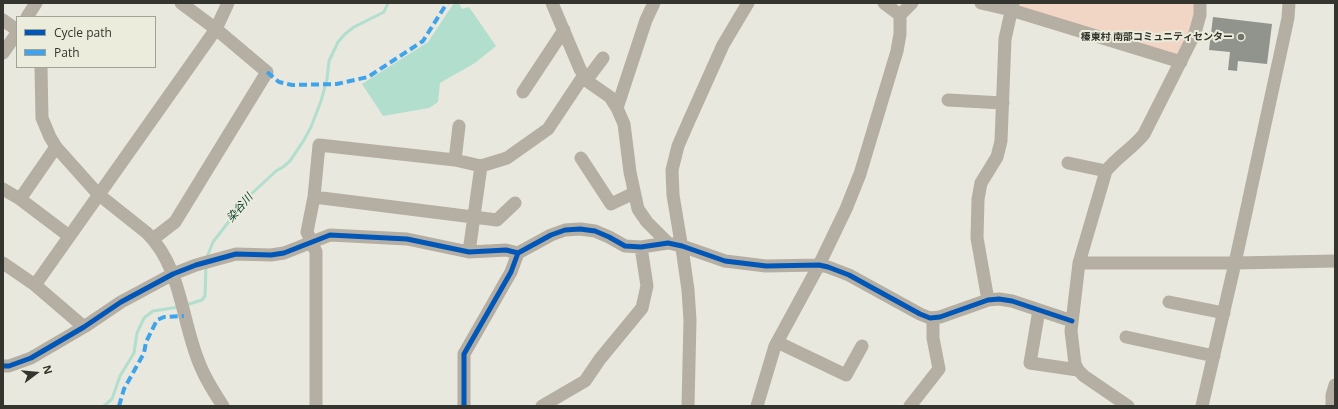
<!DOCTYPE html>
<html>
<head>
<meta charset="utf-8">
<style>
  body { margin:0 }
  #map { position:relative; width:1338px; height:409px; overflow:hidden; background:#e8e8df; font-family:"Open Sans",sans-serif }
  canvas { display:block }
  .frame { position:absolute; inset:0; border:4px solid #34352e; pointer-events:none }
  .legend { position:absolute; left:16px; top:16px; width:140px; height:52px; box-sizing:border-box; background:#ebecdb; border:1px solid #a2a396; margin:0; padding:5px 7px; list-style:none; font-size:12px; color:#34352e }
  .legend li { display:flex; align-items:center; gap:8px; height:20px }
  .legend b { width:20px; border:1px solid #a2a396 }
  .north { position:absolute; left:16px; top:353px; width:40px; height:40px; -webkit-text-stroke:3px #ebecdb; paint-order:stroke; rotate:74deg; font-size:11px; font-weight:700; line-height:16px; text-align:center; color:#34352e }
  .north::after { content:''; display:block; margin:auto; width:14px; height:18px; background:#34352e; clip-path:polygon(50% 0,100% 100%,50% 72%,0 100%) }
</style>
</head>
<body>
<div id="map">
<canvas width="1338" height="409"></canvas>
<div class="frame"></div>
<ul class="legend">
<li><b style="height:5px;background:#0057b8"></b>Cycle path</li>
<li><b style="height:5px;background:#3ea3eb"></b>Path</li>
</ul>
<div class="north">N</div>
</div>
<script>
const ctx = document.querySelector('canvas').getContext('2d');
ctx.lineJoin = 'round';
function paint(path, color) {
  ctx.fillStyle = color;
  ctx.fill(path, 'evenodd');
}
function strokePath(path, color, width, dash) {
  ctx.strokeStyle = color;
  ctx.lineWidth = width;
  ctx.lineCap = dash ? 'butt' : 'round';
  ctx.setLineDash(dash || []);
  ctx.stroke(path);
}
function write(font, color, halo, rows, align = 'center') {
  ctx.font = font + ' "Open Sans","Noto Sans JP",sans-serif';
  ctx.lineWidth = 4;
  ctx.setLineDash([]);
  ctx.textBaseline = 'middle';
  ctx.strokeStyle = halo;
  ctx.fillStyle = color;
  for (const [text, x, y, turn = 0] of rows) {
    ctx.save();
    ctx.translate(x, y);
    ctx.rotate((+turn || 0) * Math.PI / 180);
    ctx.textAlign = isNaN(turn) ? turn : align;
    if (halo) ctx.strokeText(text, 0, 0);
    ctx.fillText(text, 0, 0);
    ctx.restore();
  }
}
const green = new Path2D(`
  M1019 3H1196L1195 23 1178 57 1020 8Z`);
const water = new Path2D(`
  M454 3H459L462 9 469 7 496 46 475 63 440 83 438 102 429 108 383 116 362 84 428 42Z`);
const stream = new Path2D(`
  M207 257 213 242 247 198 276 171 283 167 290 161 304 140 311 127 321 101 327 79 329 61 338 42 345 34 354 27 384 12 388 3
  M186 305 202 300 205 296 206 265
  M104 406 112 399 120 376 134 353 137 333 144 318 153 311 179 307`);
const building = new Path2D(`
  M1213 17 1272 24 1267 64 1238 61 1237 71 1228 70 1230 52 1209 50Z`);
const minor = new Path2D(`
  M552 3 580 69 587 81 610 97 617 108 646 20 654 3
  M884 3 900 15 912 3
  M981 3 1011 10 1181 62
  M27 17 36 3
  M3 20 17 30
  M3 53 17 33
  M41 67 42 118 50 137 56 147 98 194 147 233C181 267 181 317 198 360 204 377 213 391 223 406
  M523 92 564 30
  M948 100 1003 103
  M617 108 624 124 630 172 638 209 647 222 668 243
  M56 147 20 199 69 236
  M581 158 611 204 634 193
  M455 160 459 126
  M1068 163 1106 171
  M481 166 507 158 548 129 584 75 591 74 603 58
  M3 189 20 199
  M314 197 497 220 515 203
  M153 239 175 222 267 72 216 29 181 3
  M3 263 35 285 84 327
  M1079 263H1235L1335 261
  M35 285 216 29 228 3
  M988 300 977 238 978 199 981 183 997 157 1001 141 1005 39 1013 3
  M1169 302 1224 313
  M1039 310 1030 363 1078 370
  M1126 337 1214 356
  M777 342 846 375 862 346
  M3 366H9L31 358 84 327 121 302 173 274 196 265 236 254 271 255 284 253 330 235 407 239 469 252 506 250 518 253
  M316 406V252L307 232 314 197 319 145 455 160 481 166 469 252
  M464 406V354L511 272 518 253 551 235 565 230 580 229 595 231 609 237 625 246 641 247 668 243 682 246 725 261 766 266 819 265 828 267 849 275 920 314 930 318 940 317 988 300 999 299 1012 301 1072 321
  M542 406 585 381 600 359 642 308 647 286 641 247
  M688 406 690 320 688 290 683 255 673 195 672 170 678 146 688 123 723 45 748 3
  M757 406 775 346 819 265 846 209 860 174 897 51 900 34V15
  M910 406 939 369 933 338V318
  M1128 406 1084 376 1078 370 1075 364 1071 331 1079 263 1106 171C1117 157 1133 148 1144 134L1195 33 1200 15V3
  M1202 406 1235 263 1288 18 1289 3
  M1332 406V395L1335 385`);
const quiet = new Path2D(`
  M267 72 279 82 292 85 337 84 368 77 423 41 447 3
  M119 406 124 389 144 353 146 342 157 320 164 317 184 316`);
const cycleway = new Path2D(`
  M3 366H9L31 358 84 327 121 302 173 274 196 265 236 254 271 255 284 253 330 235 407 239 469 252 506 250 518 253
  M464 406V354L511 272 518 253 551 235 565 230 580 229 595 231 609 237 625 246 641 247 668 243 682 246 725 261 766 266 819 265 828 267 849 275 920 314 930 318 940 317 988 300 999 299 1012 301 1072 321`);
const markers = [
  [1241,37,4,"#73746c"]
];
const poiNames = [
  ["榛東村 南部コミュニティセンター",1233,37]
];
const waterNames = [
  ["染谷川",240,208,-50]
];
paint(green, '#f1d5c5');
paint(water, '#b2decd');
strokePath(stream, '#b2decd', 3);
paint(building, '#91938d');
strokePath(minor, '#b5aea3', 13);
strokePath(quiet, '#3ea3eb', 4, [8, 4]);
strokePath(cycleway, '#0057b8', 5);
for (const [x, y, r, color] of markers) {
  const dot = new Path2D();
  dot.arc(x, y, r, 0, 2 * Math.PI);
  ctx.fillStyle = color;
  ctx.fill(dot);
  strokePath(dot, '#ebecdb', 1.5);
}
write('bold 10px', '#34352e', '#ebecdb', poiNames, 'right');
write('italic 11px', '#094134', '#ebecdb', waterNames);
</script>
</body>
</html>
